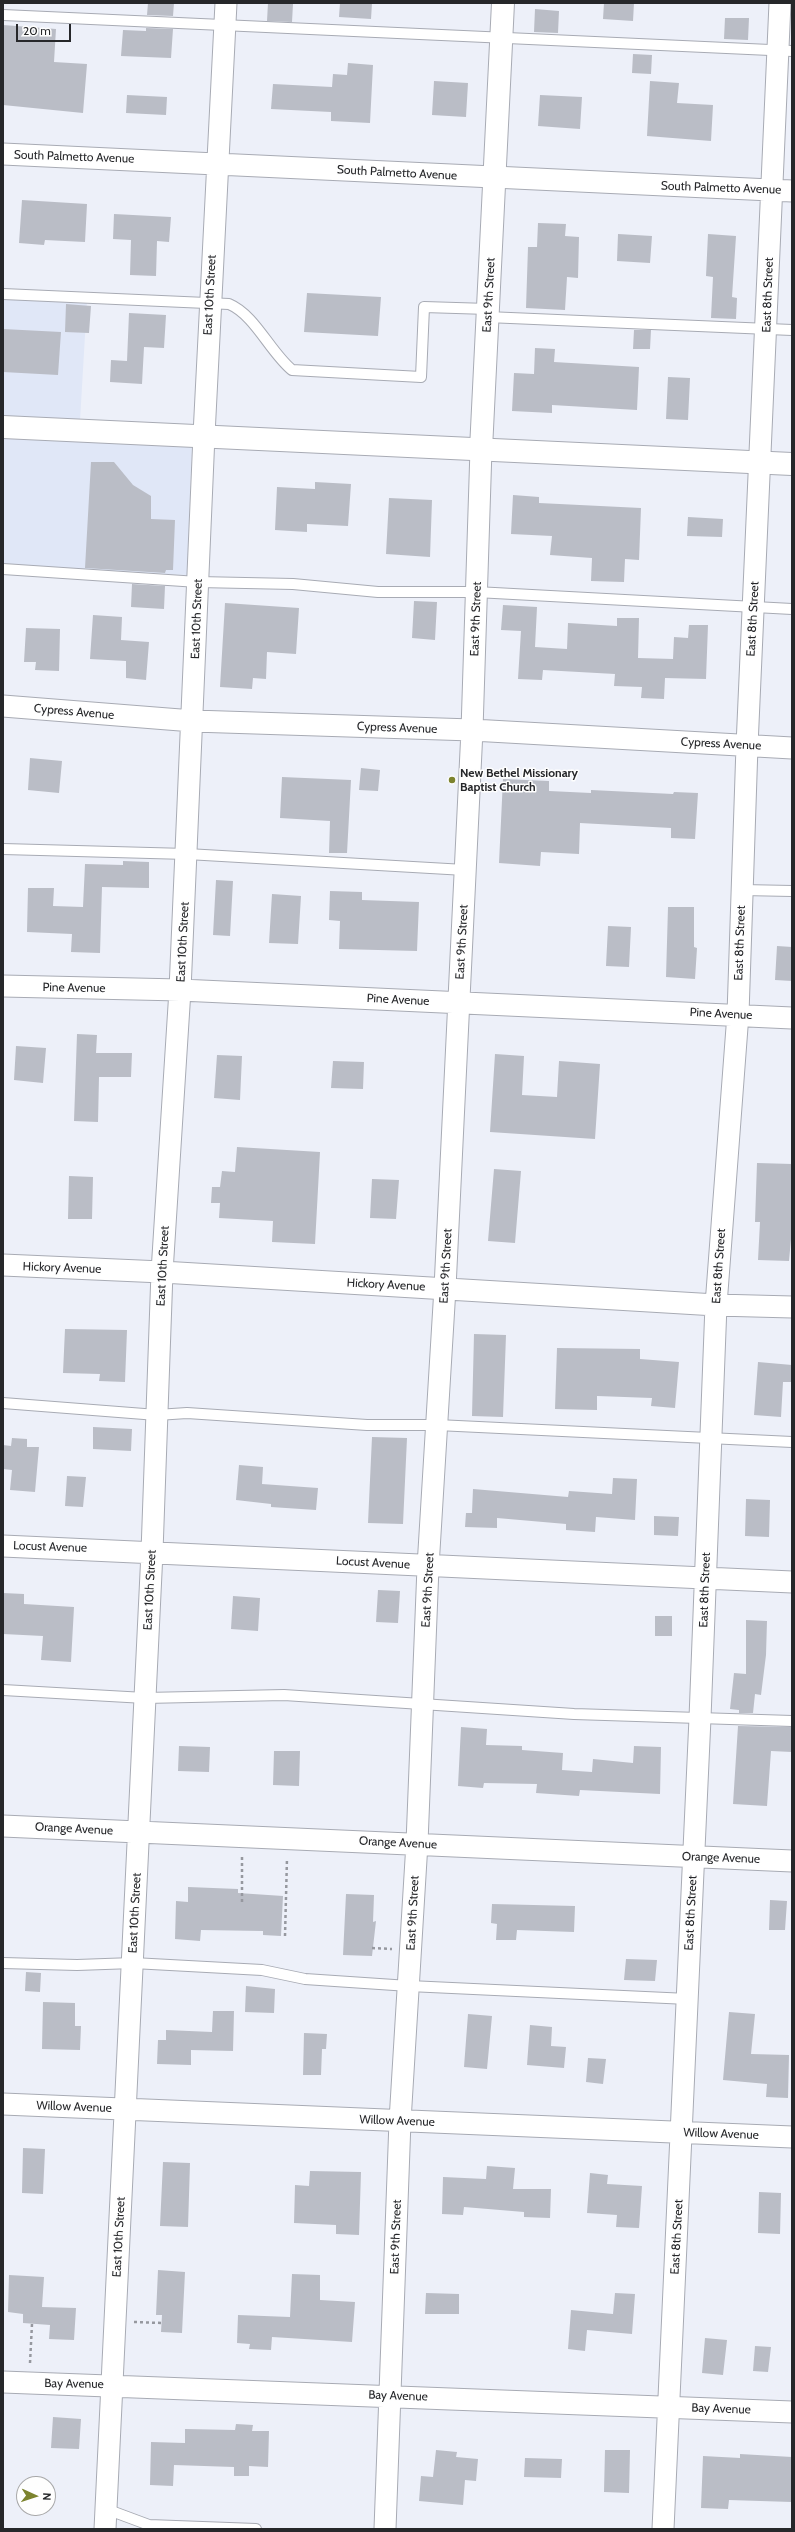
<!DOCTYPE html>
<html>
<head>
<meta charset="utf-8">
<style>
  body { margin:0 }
  #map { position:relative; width:795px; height:2532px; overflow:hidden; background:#edf0f9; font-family:Cabin,sans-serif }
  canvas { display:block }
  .frame { position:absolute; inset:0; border:4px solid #26272a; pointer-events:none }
  .north { position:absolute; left:16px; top:2476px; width:40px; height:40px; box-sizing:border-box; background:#fefefe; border:1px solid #a8a8a9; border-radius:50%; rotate:93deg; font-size:11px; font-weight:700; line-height:16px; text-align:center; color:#26272a }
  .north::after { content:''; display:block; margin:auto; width:14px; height:18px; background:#7c832e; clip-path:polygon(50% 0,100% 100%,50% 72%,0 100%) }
  .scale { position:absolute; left:16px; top:24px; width:55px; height:18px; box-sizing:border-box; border:2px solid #26272a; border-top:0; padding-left:5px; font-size:12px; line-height:14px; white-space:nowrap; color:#26272a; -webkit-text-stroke:3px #fefefe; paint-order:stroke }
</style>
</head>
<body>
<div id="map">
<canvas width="795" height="2532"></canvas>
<div class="frame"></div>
<div class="north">N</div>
<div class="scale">20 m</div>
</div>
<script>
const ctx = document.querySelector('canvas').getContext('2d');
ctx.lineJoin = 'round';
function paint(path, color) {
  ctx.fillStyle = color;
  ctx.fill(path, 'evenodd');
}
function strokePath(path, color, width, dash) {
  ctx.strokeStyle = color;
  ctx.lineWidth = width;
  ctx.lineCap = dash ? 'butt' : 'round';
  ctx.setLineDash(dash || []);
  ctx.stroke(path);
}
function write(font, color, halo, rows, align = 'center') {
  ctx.font = font + ' Cabin,sans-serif';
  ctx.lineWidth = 3;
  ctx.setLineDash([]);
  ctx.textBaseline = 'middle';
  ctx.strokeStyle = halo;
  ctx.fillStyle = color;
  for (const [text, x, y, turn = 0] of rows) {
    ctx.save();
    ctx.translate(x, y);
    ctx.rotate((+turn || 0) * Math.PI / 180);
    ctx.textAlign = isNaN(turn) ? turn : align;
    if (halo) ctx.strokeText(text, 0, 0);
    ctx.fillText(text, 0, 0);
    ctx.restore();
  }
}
const built = new Path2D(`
  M3 297 87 301 80 421 3 418Z
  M3 436 192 444 187 575 3 568Z`);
const building = new Path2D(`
  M148 3H174L173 16 147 15Z
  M268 3 293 4 292 22 267 21Z
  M340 3H372L371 19 339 17Z
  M604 3H634L633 21 603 19Z
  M535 9 559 11 558 33 534 32Z
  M725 18H749L748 40 724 39Z
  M3 25 56 29 54 62 87 64 83 113 3 105Z
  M146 28 173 29 171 58 121 56 123 30 146 31Z
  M633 54 652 55 651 74 632 73Z
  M348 63 373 65 370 123 331 121V112L271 109 273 84 332 87 333 74 347 75Z
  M434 81 468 83 466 117 432 115Z
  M650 81 679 83 677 103 713 105 711 141 647 136Z
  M127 95 167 97 166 115 126 113Z
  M540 95 582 97 580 129 538 126Z
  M22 200 87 204 85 242 45 240 44 245 19 243Z
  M114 214 171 217 169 242 157 241 156 276 130 275 131 240 113 239Z
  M538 223 566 224 565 236 579 237 578 278 567 277 565 310 526 308 528 247H537Z
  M618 234 652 236 650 263 617 261Z
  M708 234 736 236 732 297 737 298 736 319 711 318 713 277 706 276Z
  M307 293 381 297 378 336 304 332Z
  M66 304 91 306 89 333 65 332Z
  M129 313 166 315 164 348 144 347 142 384 110 382 111 360 127 361Z
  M3 329 61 332 58 375 3 372Z
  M634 330H651L650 349H633Z
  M535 348 555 349 554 362 639 367 637 410 552 405V413L512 411 514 373 534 374Z
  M668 377 690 378 688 420 666 419Z
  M91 462H114L133 485 151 496V519L175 520 173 570H166L165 573 85 568Z
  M315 482 351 484 348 526 307 524V532L275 530 277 487 315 489Z
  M513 495 539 497V503L641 508 639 560 625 559 624 582 591 581 592 558 550 555 552 536 511 534Z
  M389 498 432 500 430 557 386 554Z
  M688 517 723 519 722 537 687 536Z
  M132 584 165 586 164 609 131 607Z
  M414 601 437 602 435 640 412 638Z
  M225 603 299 608 296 654 267 652 266 679 253 678 252 689 220 687Z
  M503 605 537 607 535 647 567 649 568 623 617 626V618H639L638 658 673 659 674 637 688 638 689 625H708L706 679 665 678 664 699 641 698 642 687 614 686 615 674 543 670 542 680 518 679 521 631 501 630Z
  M93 615 122 617 121 640 149 642 146 680 126 678V661L90 659Z
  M26 628 60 629 59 671 35 670 36 662H24Z
  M30 758 62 761 59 793 28 790Z
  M361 768 380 770 378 791 359 790Z
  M282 777 351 780 347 853H329L330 821 280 818Z
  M503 779 549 781V791L591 793V790L673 794 674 792 698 793 695 839 671 838V828L580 823 579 854 541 852 540 866 499 863Z
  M123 861 149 862V888L102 887 100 953 71 952 72 934 27 932 28 888H54L53 906 83 907 85 864 123 865Z
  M216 880 233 881 230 936 213 935Z
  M330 891 362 892V900L419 902 417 951 339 949 340 921 329 920Z
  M272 894 301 896 298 944 269 943Z
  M668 907H694V947L697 948 695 979 666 977Z
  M608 926 631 927 629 967 606 966Z
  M777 946 792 947V981L775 980Z
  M77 1034 97 1035 96 1053H132L131 1077H99L98 1122 74 1121Z
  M16 1046 46 1048 43 1083 14 1080Z
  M495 1054 524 1056 522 1095 557 1097 559 1061 600 1064 595 1139 490 1132Z
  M217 1055 242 1056 240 1100 214 1098Z
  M333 1061 364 1062 363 1089 331 1088Z
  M237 1147 320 1152 315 1244 272 1242 273 1221 219 1218 220 1203H211L212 1187H220L222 1171 235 1172Z
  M757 1163 792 1164V1228L789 1261 758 1260 760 1222H755Z
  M494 1169 521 1171 515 1243 488 1241Z
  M69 1176 93 1177 92 1219H68Z
  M372 1179 399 1180 396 1219 370 1218Z
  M65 1329 127 1330 125 1382 99 1381 100 1374 63 1373Z
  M474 1334 506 1335 503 1417 472 1416Z
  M557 1348 640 1349V1359L679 1362 675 1408 651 1406 652 1398 597 1396V1410L555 1409Z
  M758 1362 792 1365V1382H783L781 1417 754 1415Z
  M93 1427 132 1429 131 1451 93 1449Z
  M372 1437 407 1438 403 1524 368 1523Z
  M12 1438 27 1439V1447H39L35 1492 10 1490 12 1470 3 1469V1445L11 1446Z
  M239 1465 263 1467 262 1484 318 1488 316 1510 271 1507V1504L236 1500Z
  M67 1476 86 1477 83 1507 65 1506Z
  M613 1478 637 1479 635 1520 596 1517 595 1532 566 1530V1524L497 1518V1528L465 1527 466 1513H472L473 1489 568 1497 569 1491 612 1494Z
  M746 1499 770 1500 769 1537 745 1536Z
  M654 1516 679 1517 678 1536 654 1535Z
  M378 1590 400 1591 398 1623 376 1622Z
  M3 1593 24 1594V1604L74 1607 71 1662 41 1660 43 1636 3 1634Z
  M233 1596 260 1598 258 1631 231 1629Z
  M655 1616H672V1636H655Z
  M746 1620 767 1621 766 1655 761 1695 755 1694 753 1713H739V1710L730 1709 734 1673 746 1674Z
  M738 1726 792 1727V1752L771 1751 767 1806 733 1804Z
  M461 1727 487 1729 486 1745 522 1746V1750L563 1753 562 1770 592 1772 593 1759 633 1763 634 1746 661 1747 660 1794 580 1790 579 1796 536 1793 537 1784 484 1783 483 1788 458 1786Z
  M179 1746 210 1747 209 1772 178 1771Z
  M274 1751H300L299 1786 273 1785Z
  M188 1887 238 1889V1893L283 1896 281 1936 263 1935V1931L201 1930 200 1941 175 1939 176 1901 188 1902Z
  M346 1894 374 1895 373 1922 376 1921 372 1956 343 1955Z
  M770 1900 787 1901 785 1930H769Z
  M492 1904 575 1906 574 1932 517 1930 516 1940H496L497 1924 491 1923Z
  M626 1959 657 1960 655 1981 624 1980Z
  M26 1972 41 1973 40 1992 25 1991Z
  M246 1986 275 1989 274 2013 245 2012Z
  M43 2002 75 2003V2026H81L80 2050 42 2049Z
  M213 2011H234L233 2051 191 2050V2065L157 2064 158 2040H166V2030L212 2032Z
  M729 2012 755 2014 751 2054 789 2055 788 2098 766 2097 767 2084 723 2080Z
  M468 2014 492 2016 487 2069 464 2067Z
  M530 2025 552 2027 551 2046 566 2047 564 2068 527 2065Z
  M304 2033 327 2034 326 2049H322L321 2075H303Z
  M588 2058 606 2059 603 2084 586 2082Z
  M23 2148 45 2149 43 2194 22 2193Z
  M163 2162 190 2163 188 2227 160 2226Z
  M487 2166 515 2168 513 2189H551L550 2218 524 2217V2212L464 2207 463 2215 442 2214 443 2177 486 2179Z
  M310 2171 361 2172 359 2235 336 2234V2225L294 2223 295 2185 309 2186Z
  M590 2173 608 2175 607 2184 642 2186 639 2228 616 2227 617 2215 587 2213Z
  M759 2192 781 2193 780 2234 758 2233Z
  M158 2270 185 2272 182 2333 161 2332 162 2315H156Z
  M292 2274 320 2275V2300L355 2302 352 2342 272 2337 271 2350 249 2349 250 2344 237 2343 238 2315 290 2317Z
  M9 2275 44 2277 42 2307 76 2308 74 2340 49 2339 50 2325 23 2323V2314L8 2312Z
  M426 2293 459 2294V2314H425Z
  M615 2293 635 2294 632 2334 587 2330 585 2351 568 2349 571 2310 613 2314Z
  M705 2338 727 2340 723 2375 702 2373Z
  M755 2346 771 2347 768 2372 753 2371Z
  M53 2417 81 2419 79 2449 51 2448Z
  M236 2424 253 2425 252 2431H269L268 2467 249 2466V2476H234V2467L174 2465 173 2486 150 2485 151 2442 185 2443V2429L235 2430Z
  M436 2450 457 2452 456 2457 478 2459 476 2481 465 2480 463 2505 419 2501 421 2476 433 2477Z
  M605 2450H630L629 2493 604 2492Z
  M740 2454 792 2457V2502L729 2500 728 2509 701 2508 703 2456 740 2458Z
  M525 2458 562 2459 561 2478 524 2477Z`);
const path = new Path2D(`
  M242 1902V1857
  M285 1936 287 1858
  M372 1948 392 1949
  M134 2322 162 2323
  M30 2363 32 2324`);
const service = new Path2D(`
  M3 15 792 51
  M3 294 229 304C255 315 270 352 292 370L421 377 424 307 488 309
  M487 317 792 330
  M3 569 198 582 293 584 378 592H476L792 609
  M3 849 187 854 465 870
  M742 890 792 891
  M3 1403 157 1415 187 1413 367 1425H437L792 1442
  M3 1690 145 1698 284 1695 574 1714 792 1721
  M3 1963 77 1965 133 1963 262 1970 305 1979 409 1986 688 1999
  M106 2509 149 2525 256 2529`);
const minor = new Path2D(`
  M3 154 792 191
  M3 706 193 721 472 730 792 748
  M3 986 180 990 792 1018
  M3 1265 162 1272 716 1305 792 1307
  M3 1546 792 1582
  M3 1826 792 1861
  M3 2104 792 2137
  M3 2382 792 2412
  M105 2529 152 1552 162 1272 180 990 204 435 226 3
  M385 2529 400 2121 417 1843 428 1567 445 1288 472 730 481 449
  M663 2529 700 1718 716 1305 738 1014 747 746 780 3`);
const tertiary = new Path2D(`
  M481 449 503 3`);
const secondary = new Path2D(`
  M3 427 792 464`);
const markers = [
  [452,780,4,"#7c832e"]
];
const streetNames = [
  ["South Palmetto Avenue",74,157,2],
  ["South Palmetto Avenue",397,173,3],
  ["South Palmetto Avenue",721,188,2],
  ["East 10th Street",210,295,-87],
  ["East 9th Street",489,295,-87],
  ["East 8th Street",768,295,-88],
  ["East 10th Street",197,619,-88],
  ["East 9th Street",476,619,-88],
  ["East 8th Street",753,619,-87],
  ["Cypress Avenue",74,712,5],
  ["Cypress Avenue",397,728,2],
  ["Cypress Avenue",721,744,3],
  ["East 10th Street",183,942,-87],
  ["East 9th Street",462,942,-87],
  ["East 8th Street",740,943,-88],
  ["Pine Avenue",74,988,1],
  ["Pine Avenue",398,1000,3],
  ["Pine Avenue",721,1014,3],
  ["East 10th Street",163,1266,-87],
  ["East 9th Street",446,1266,-87],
  ["East 8th Street",719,1266,-86],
  ["Hickory Avenue",62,1268,2],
  ["Hickory Avenue",386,1285,3],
  ["Locust Avenue",50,1547,2],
  ["Locust Avenue",373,1563,3],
  ["East 10th Street",150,1590,-87],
  ["East 9th Street",428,1590,-87],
  ["East 8th Street",705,1590,-88],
  ["Orange Avenue",74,1829,3],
  ["Orange Avenue",398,1843,3],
  ["Orange Avenue",721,1858,2],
  ["East 10th Street",135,1913,-87],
  ["East 9th Street",413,1913,-87],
  ["East 8th Street",691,1913,-87],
  ["Willow Avenue",74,2107,2],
  ["Willow Avenue",397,2121,2],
  ["Willow Avenue",721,2134,2],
  ["East 10th Street",119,2237,-87],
  ["East 9th Street",396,2237,-88],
  ["East 8th Street",677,2237,-87],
  ["Bay Avenue",74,2384,1],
  ["Bay Avenue",398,2396,2],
  ["Bay Avenue",721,2409,2]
];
const poiNames = [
  ["New Bethel Missionary",460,773],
  ["Baptist Church",460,787]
];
paint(built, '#e0e7f7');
paint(building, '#babdc6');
strokePath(service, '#a8abb4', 12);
strokePath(minor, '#a8abb4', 23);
strokePath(tertiary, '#a8abb4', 24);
strokePath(secondary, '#a8abb4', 24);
strokePath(path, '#96989f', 2.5, [3, 3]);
strokePath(service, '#fff', 10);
strokePath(minor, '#fff', 21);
strokePath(tertiary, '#fff', 22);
strokePath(secondary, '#fff', 22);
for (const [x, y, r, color] of markers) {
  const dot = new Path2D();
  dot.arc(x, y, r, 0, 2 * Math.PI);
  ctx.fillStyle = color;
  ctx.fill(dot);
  strokePath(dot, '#fefefe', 1.5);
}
write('12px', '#26272a', '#fefefe', streetNames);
write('bold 12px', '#26272a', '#fefefe', poiNames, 'left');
</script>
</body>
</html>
